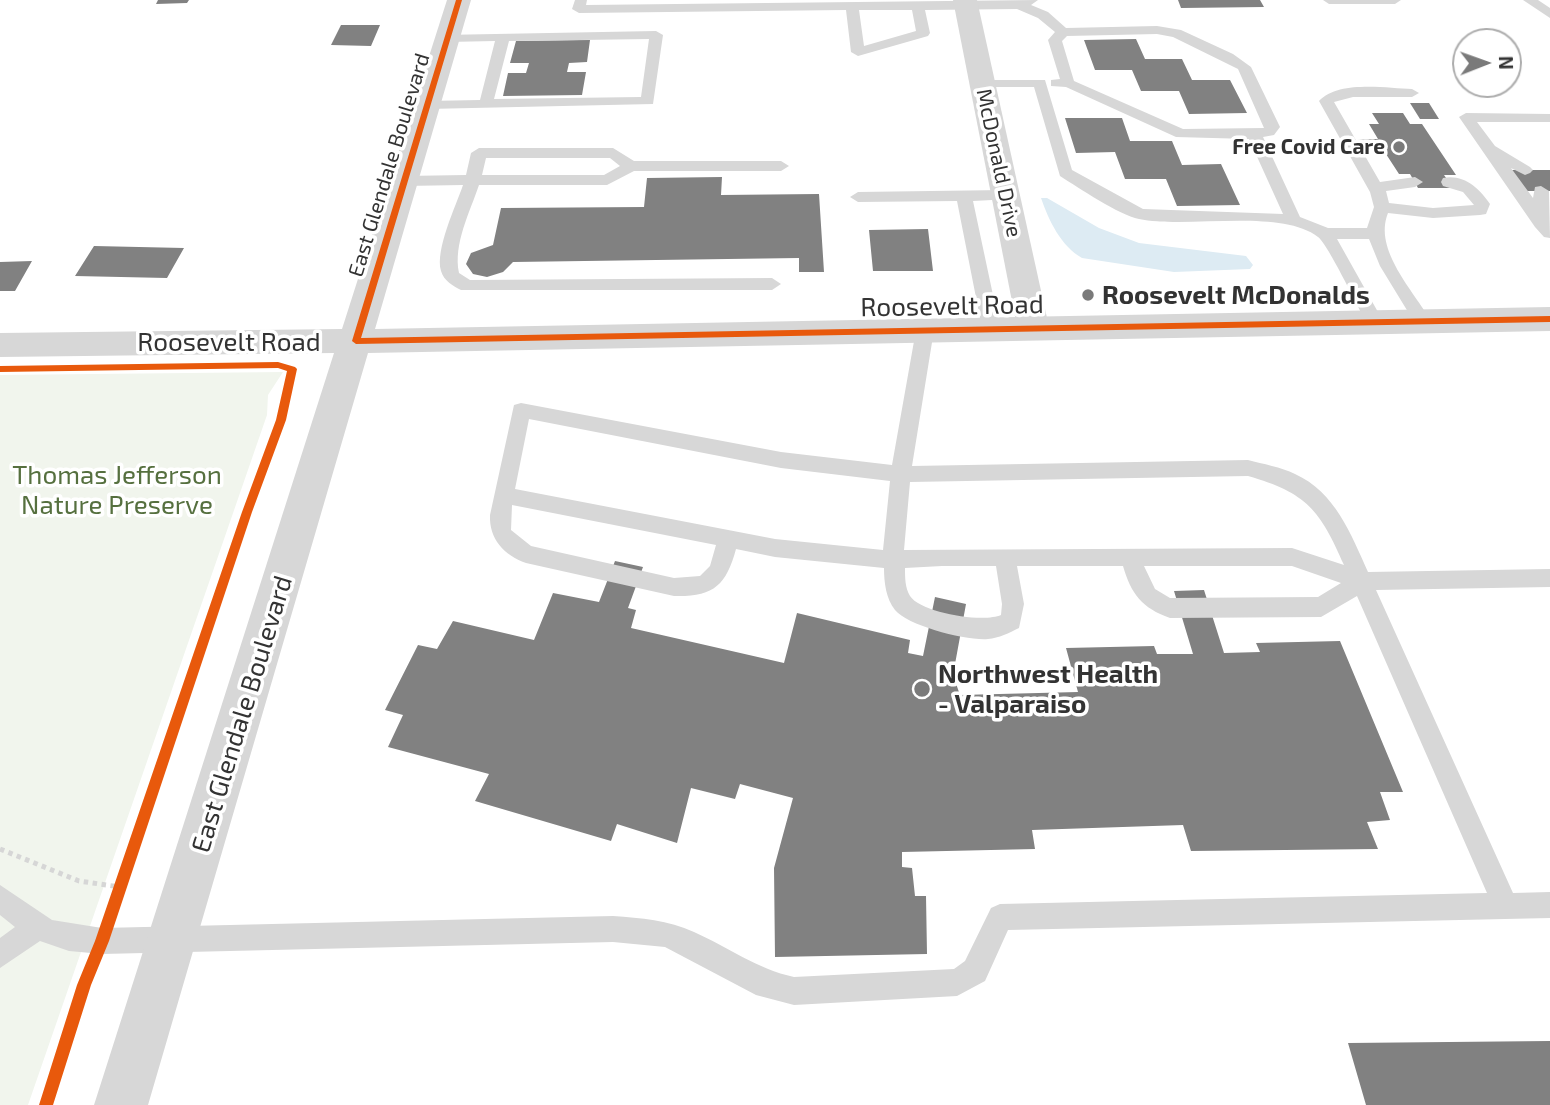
<!DOCTYPE html>
<html>
<head>
<meta charset="utf-8">
<style>
  body { margin:0 }
  #map { position:relative; width:1550px; height:1105px; overflow:hidden; background:#fff; font-family:"Exo 2",sans-serif }
  canvas { display:block }
  .north { position:absolute; left:1452px; top:28px; width:70px; height:70px; box-sizing:border-box; background:#fff; border:2px solid #adadad; border-radius:50%; rotate:89deg; font-size:19px; font-weight:700; line-height:28px; text-align:center; color:#333 }
  .north::after { content:''; display:block; margin:auto; width:24px; height:32px; background:#7a7a7a; clip-path:polygon(50% 0,100% 100%,50% 72%,0 100%) }
</style>
</head>
<body>
<div id="map">
<canvas width="1550" height="1105"></canvas>
<div class="north">N</div>
</div>
<script>
const ctx = document.querySelector('canvas').getContext('2d');
ctx.lineJoin = 'round';
function paint(path, color) {
  ctx.fillStyle = color;
  ctx.fill(path, 'evenodd');
}
function strokePath(path, color, width, dash) {
  ctx.strokeStyle = color;
  ctx.lineWidth = width;
  ctx.lineCap = dash ? 'butt' : 'round';
  ctx.setLineDash(dash || []);
  ctx.stroke(path);
}
function write(font, color, halo, rows, align = 'center') {
  ctx.font = font + ' "Exo 2",sans-serif';
  ctx.lineWidth = 7;
  ctx.setLineDash([]);
  ctx.textBaseline = 'middle';
  ctx.strokeStyle = halo;
  ctx.fillStyle = color;
  for (const [text, x, y, turn = 0] of rows) {
    ctx.save();
    ctx.translate(x, y);
    ctx.rotate((+turn || 0) * Math.PI / 180);
    ctx.textAlign = isNaN(turn) ? turn : align;
    if (halo) ctx.strokeText(text, 0, 0);
    ctx.fillText(text, 0, 0);
    ctx.restore();
  }
}
const green = new Path2D(`
  M283 372 268 395 267 415 28 1105H0V375Z`);
const water = new Path2D(`
  M1041 198H1047L1099 228 1139 243 1246 256 1253 265 1250 269 1174 272 1082 258C1061 246 1049 221 1041 198Z`);
const building = new Path2D(`
  M158 0H189L187 3 156 4Z
  M1178 0H1260L1264 7 1181 8Z
  M341 25H380L371 46 331 45Z
  M1136 39 1145 59H1182L1192 80H1230L1247 113 1189 114 1179 91H1141L1132 70H1095L1084 40Z
  M590 40 587 62 569 63 567 72H586L582 95 503 96 508 73H526L529 63H510L516 41Z
  M1410 103H1429L1439 119H1420Z
  M1372 113H1403L1410 124H1422L1456 175H1444L1453 188H1418L1410 174H1399L1386 154H1365L1357 140 1378 139 1369 124H1379Z
  M1065 118H1122L1130 141H1172L1182 165 1221 164 1240 205 1177 206 1166 179H1125L1115 152 1076 153Z
  M1511 170H1550V191H1526Z
  M722 177 721 195 819 194 824 272H799V258L513 262 503 272 487 277 473 274 466 264 471 253 493 245 501 208 644 207 647 178Z
  M928 229 933 271H873L869 230Z
  M94 246 184 248 167 278 75 276Z
  M32 261 15 291H0V262Z
  M615 561 643 567 628 608 636 610 631 628 784 663 797 613 910 640 908 653 923 656 935 597 966 604 953 675 960 695 1078 692 1066 648 1154 646 1157 654H1193L1174 591 1204 590 1224 653 1260 652 1256 643 1340 641 1403 792H1380L1390 820 1367 822 1378 849 1191 851 1183 825 1032 830 1035 849 902 852V867L912 868 915 896H926L927 954 775 957 774 868 793 798 740 784 735 799 691 788 677 843 617 824 611 841 475 801 489 774 388 747 403 715 385 710 418 645 437 649 453 621 534 640 553 593 599 602Z
  M1550 1041V1105H1366L1348 1043Z`);
const path = new Path2D(`
  M0 849 79 881 120 887`);
const service = new Path2D(`
  M575 0H587L586 5 1038 0 1031 5 1048 12 1066 28 1157 26 1181 30 1233 54 1251 67 1280 127 1274 135 1263 137 1300 217 1328 228H1367L1374 207 1370 192 1319 101C1338 80 1386 88 1412 89L1419 93 1412 97H1353L1334 102 1380 182 1415 177 1423 182 1415 187 1386 191 1389 203 1433 208 1474 205 1463 192 1443 186 1441 182 1443 178C1464 174 1479 188 1490 204L1486 214 1480 215 1433 218 1388 213C1373 250 1414 291 1431 321L1428 325H1416L1380 266 1369 239H1337L1383 321 1380 325H1368C1359 310 1328 244 1318 237 1280 208 1187 229 1139 219 1119 215 1079 188 1060 176L1034 87H982L975 83 977 80H1045L1072 170 1143 209 1283 214 1249 139 1176 137 1066 87 1051 86V80L1060 79 1048 40 1055 32 1038 18 1017 9 925 10 930 33 928 36 858 56 851 52 846 10 579 13 572 9ZM859 10H912L916 31 864 46ZM1157 34 1173 37 1238 69 1264 128 1183 129 1074 81 1062 41 1067 36Z
  M1323 0H1401L1395 4H1329Z
  M1523 0H1538L1550 8V18Z
  M656 31 663 35 653 104 427 109 420 105 427 101 480 100 495 41 447 42 442 41V35ZM649 39 641 97 494 99 509 41Z
  M1466 113 1550 114V122H1477L1495 146 1530 167 1533 170 1530 173 1525 175 1511 168 1533 198 1535 187 1541 186 1549 191 1550 238 1544 237 1535 227 1459 117Z
  M479 148H613L634 161H781L789 166 781 171H634L607 185H479C470 212 453 244 459 273L470 280 772 278 781 284 772 290H461C453 286 444 281 441 271 435 249 456 206 463 185L404 186 396 181 404 176 466 175 471 153ZM486 158H610L620 166 604 175H482Z
  M1005 190 1013 195 1011 199 973 201 1000 328 997 333H985L982 328 957 201 858 202 850 197 858 192Z
  M925 324 931 325 934 330 912 466 1248 460C1263 464 1281 467 1295 474 1335 492 1351 534 1368 572L1550 569V587L1376 590 1513 893 1550 892V918L1008 930 985 981 957 996 794 1005 756 995 665 947 613 942 102 954 69 951 40 941 0 968V938L15 927 0 915V885L52 920 102 928 613 916C641 918 668 920 694 932 728 947 757 969 794 977L954 969 965 961 991 908 1000 904 1487 893 1357 596 1321 617 1170 618C1142 608 1131 594 1123 566H1017L1024 604 1019 628C1009 633 999 638 988 639 967 641 908 626 895 610 886 599 884 582 884 568L775 557 736 549C726 586 713 597 674 596L526 563C504 555 489 539 490 515L514 405 521 403 781 452 892 465 916 330 919 325ZM529 419 781 468 890 481 883 550 775 539 515 489ZM1248 476C1307 493 1320 510 1344 565L1292 548 904 550 910 482ZM512 505 716 545 710 566 700 576 674 578 531 546 511 530ZM942 566H996L1002 604 1001 615C983 623 921 613 910 596 905 588 905 577 905 568ZM1144 566H1292L1341 583 1318 597 1170 598 1155 589Z`);
const minor = new Path2D(`
  M953 0H977L1049 327 1044 335 1033 339 1022 335 1017 327Z`);
const tertiary = new Path2D(`
  M447 0H471L375 329 1550 307V331L368 353 148 1105H94L334 353 0 357V333L342 329Z`);
const cycleway = new Path2D(`
  M456 0H462L361 338 1550 316V322L356 344 352 341Z
  M278 362 295 367 297 369 286 420 252 512 109 941 91 985 53 1105H39L77 985 95 941 242 512 276 420 287 371 278 368 0 372V366Z`);
const markers = [
  [1399,147,7,"#7a7a7a"],
  [1088,295,7,"#7a7a7a"],
  [922,689,9,"#7a7a7a"]
];
const farPoinames = [
  ["Free Covid Care",1385,147]
];
const farStreetnames = [
  ["McDonald Drive",999,163,78],
  ["East Glendale Boulevard",389,165,-73]
];
const poiNames = [
  ["Roosevelt McDonalds",1102,295],
  ["Northwest Health",938,674],
  ["- Valparaiso",938,704]
];
const streetNames = [
  ["Roosevelt Road",952,306,-1],
  ["Roosevelt Road",229,342],
  ["East Glendale Boulevard",242,714,-73]
];
const parkNames = [
  ["Thomas Jefferson",117,475],
  ["Nature Preserve",117,505]
];
paint(green, '#f1f5ed');
paint(water, '#ddebf3');
paint(building, '#818181');
strokePath(path, '#d6d6d6', 5, [4.5, 4.5]);
paint(service, '#d7d7d7');
paint(minor, '#d7d7d7');
paint(tertiary, '#d7d7d7');
paint(cycleway, '#e8590c');
for (const [x, y, r, color] of markers) {
  const dot = new Path2D();
  dot.arc(x, y, r, 0, 2 * Math.PI);
  ctx.fillStyle = color;
  ctx.fill(dot);
  strokePath(dot, '#fff', 2.5);
}
write('bold 21px', '#333', '#fff', farPoinames, 'right');
write('21px', '#333', '#fff', farStreetnames);
write('bold 26px', '#333', '#fff', poiNames, 'left');
write('26px', '#333', '#fff', streetNames);
write('26px', '#56703f', '#fff', parkNames);
</script>
</body>
</html>
